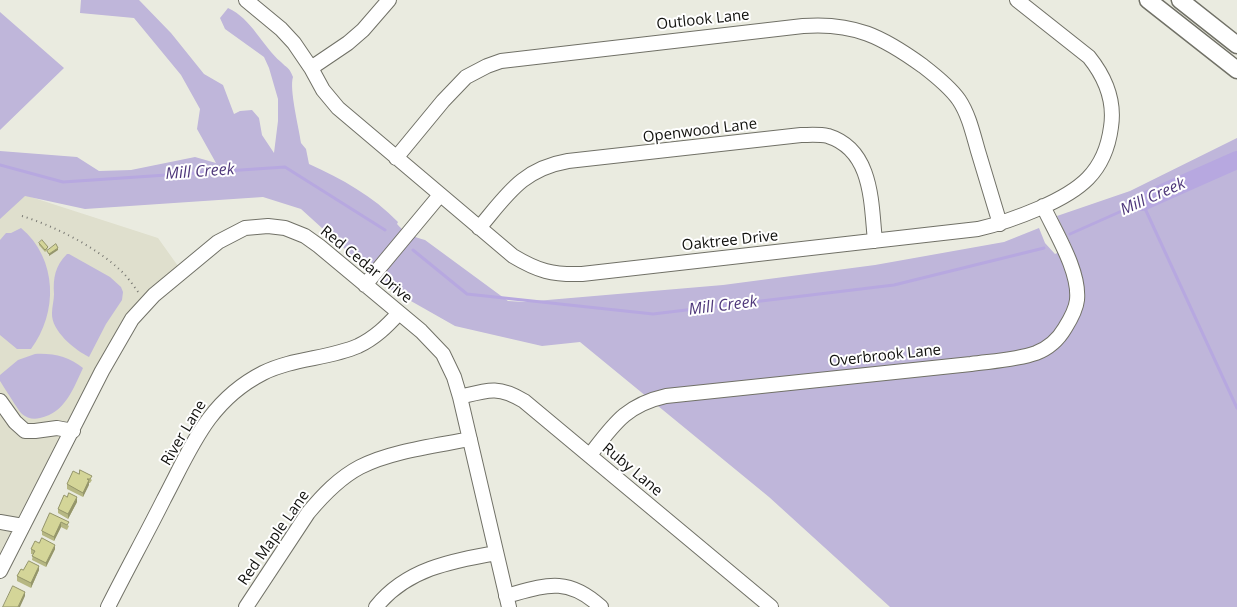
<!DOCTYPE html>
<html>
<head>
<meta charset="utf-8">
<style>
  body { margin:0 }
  canvas { display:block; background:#eaebe0 }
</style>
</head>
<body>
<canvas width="1237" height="607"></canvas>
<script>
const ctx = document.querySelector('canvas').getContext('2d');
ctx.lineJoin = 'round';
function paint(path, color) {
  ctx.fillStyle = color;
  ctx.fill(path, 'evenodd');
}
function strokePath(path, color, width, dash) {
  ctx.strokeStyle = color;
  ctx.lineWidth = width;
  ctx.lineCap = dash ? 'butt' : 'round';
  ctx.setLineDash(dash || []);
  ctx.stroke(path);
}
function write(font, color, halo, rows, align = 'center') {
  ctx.font = font + ' "Open Sans",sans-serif';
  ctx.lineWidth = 4;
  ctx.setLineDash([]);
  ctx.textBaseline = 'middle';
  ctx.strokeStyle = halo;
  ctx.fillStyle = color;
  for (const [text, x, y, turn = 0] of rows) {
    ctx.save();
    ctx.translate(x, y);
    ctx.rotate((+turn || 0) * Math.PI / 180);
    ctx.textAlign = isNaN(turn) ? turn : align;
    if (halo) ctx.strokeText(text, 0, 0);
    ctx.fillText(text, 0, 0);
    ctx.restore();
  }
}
const built = new Path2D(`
  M0 187 158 238 178 266 138 301 120 325 0 556Z`);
const green = new Path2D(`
  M81 0H139L171 33 204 74 223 85 234 114 240 111 252 110 259 118 262 135 274 153 278 121V99L269 68 264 57 225 29 220 18 228 8C252 19 262 46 281 62 288 69 289 67 293 77 289 89 299 128 301 143L306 149 309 164C342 179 373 196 398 222L397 224C405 233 413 237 425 240L508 301 524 302 723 285 875 265 1004 242 1039 228 1045 243 1055 254 1072 247 1057 216 1130 191 1237 138V607H890L769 497 580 342 542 346 455 326 388 288 301 209 263 197 85 209 25 196 0 219V151L77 157 99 171 131 170 195 157 216 163 197 129 200 109 181 75 134 18 80 13Z
  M0 12 64 68 0 130Z
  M21 228C58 259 58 313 31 349H17L0 335V240L6 233H11Z
  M67 254H69L110 277 121 287 123 292 122 300 106 324 89 357C75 350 51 331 52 313 52 307 54 300 54 294 53 278 55 266 67 254Z
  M35 354C54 353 69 357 83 368 73 389 65 413 40 418 33 420 27 418 22 414 18 410 4 387 0 381V375L18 360Z`);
const stream = new Path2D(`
  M0 165 63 182 285 167 385 230
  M1070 234 1142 202 1237 408
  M413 250 467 294 653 314 894 285 1044 248`);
const river = new Path2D(`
  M1142 202 1237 160`);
const path = new Path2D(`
  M22 216C54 226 94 246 119 269 127 276 133 285 139 293`);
const minor = new Path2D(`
  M246 0 281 29 294 43 311 68 323 90 338 108 513 256C538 271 552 275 582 274L978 229C1000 224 1019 217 1040 208 1079 191 1105 173 1111 127 1115 101 1105 77 1089 57L1017 0
  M311 68 348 43 363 30 389 0
  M396 158 443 101 466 77 487 66 501 61 803 26C854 22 883 37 923 66 936 76 950 87 959 100 969 115 973 134 978 151 985 175 993 200 1000 224
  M479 228C507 195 522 169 568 161L801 135C809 135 819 134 828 136 873 150 871 203 875 241
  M365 285 440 195
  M460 397C487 390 498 385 524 401L771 607
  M0 401 15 422 25 431H35L57 428 73 431
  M590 455C614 424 626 405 666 396L971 364C993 361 1016 360 1036 353 1049 348 1058 340 1065 328 1070 320 1076 310 1077 300 1080 271 1055 232 1043 206
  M0 522 23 526
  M0 571 102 371 132 319 154 295 183 271 218 242 245 228 268 226 285 228 305 236 319 246 421 331 443 354 454 377 460 397 509 607
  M506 596C546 585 567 576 601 607
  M108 607C126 571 146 535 164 499 191 448 208 401 263 373 293 358 328 359 358 346 375 338 387 326 399 313
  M246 607 308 513C323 495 339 478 360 467 391 451 435 446 470 439
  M376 607C406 569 451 561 496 553`);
const major = new Path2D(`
  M1148 0 1237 70
  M1180 0 1237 45`);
const wall = new Path2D(`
  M39 243 48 249 45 252 39 245Z
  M80 470 92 480 90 483H89L83 497 67 489V484L79 474Z
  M77 502 68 519 58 513V509Z
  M50 513 69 526 67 530 61 527 54 541 42 535V531Z
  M31 549H55L46 567 32 560 33 554H31Z
  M23 570H39L31 588 17 581V576Z`);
const shadedWall = new Path2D(`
  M58 248V250L49 256V254Z
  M89 480V485L83 497V493Z
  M77 497V502L68 519V514Z
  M61 522V527L54 541V537Z
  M55 545V549L46 567V563Z
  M39 566V570L31 588V583Z
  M25 592V596L20 607H18Z`);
const building = new Path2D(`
  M42 240 48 247 45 250 39 243Z
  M56 244 58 248 49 254 47 251Z
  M80 470 92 476 90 479H87L89 480 83 493 67 484 73 471 79 474Z
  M69 493 77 497 68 514 58 509 64 495 67 497Z
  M50 513 69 522 67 525 61 522 54 537 42 531Z
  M42 538 55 545 46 563 32 556 35 551 31 549 35 541 39 543Z
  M29 561 39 566 31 583 17 576 21 569 23 570Z
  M13 586 25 592 18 607H3Z`);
const streetNames = [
  ["Outlook Lane",703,20,-6],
  ["Openwood Lane",700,131,-7],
  ["Oaktree Drive",730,241,-6],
  ["Red Cedar Drive",366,265,39],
  ["Overbrook Lane",885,356,-6],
  ["River Lane",184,433,-59],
  ["Ruby Lane",632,470,40],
  ["Red Maple Lane",274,538,-55]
];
const waterNames = [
  ["Mill Creek",200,172,-4],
  ["Mill Creek",1153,197,-24],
  ["Mill Creek",723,306,-7]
];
paint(built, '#dfdfcd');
paint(green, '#bfb6da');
strokePath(stream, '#b7a8e0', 3);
strokePath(river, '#b7a8e0', 18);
strokePath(minor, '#717167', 16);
strokePath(major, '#717167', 19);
strokePath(path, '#777771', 2, [1, 4]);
strokePath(minor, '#fff', 14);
strokePath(major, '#fff', 16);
paint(wall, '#b6b783');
paint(shadedWall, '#94956a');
paint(building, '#d4d598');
strokePath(building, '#94956a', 1);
write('15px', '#10100d', '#fff', streetNames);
write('italic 16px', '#4e377a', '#fff', waterNames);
</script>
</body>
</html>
